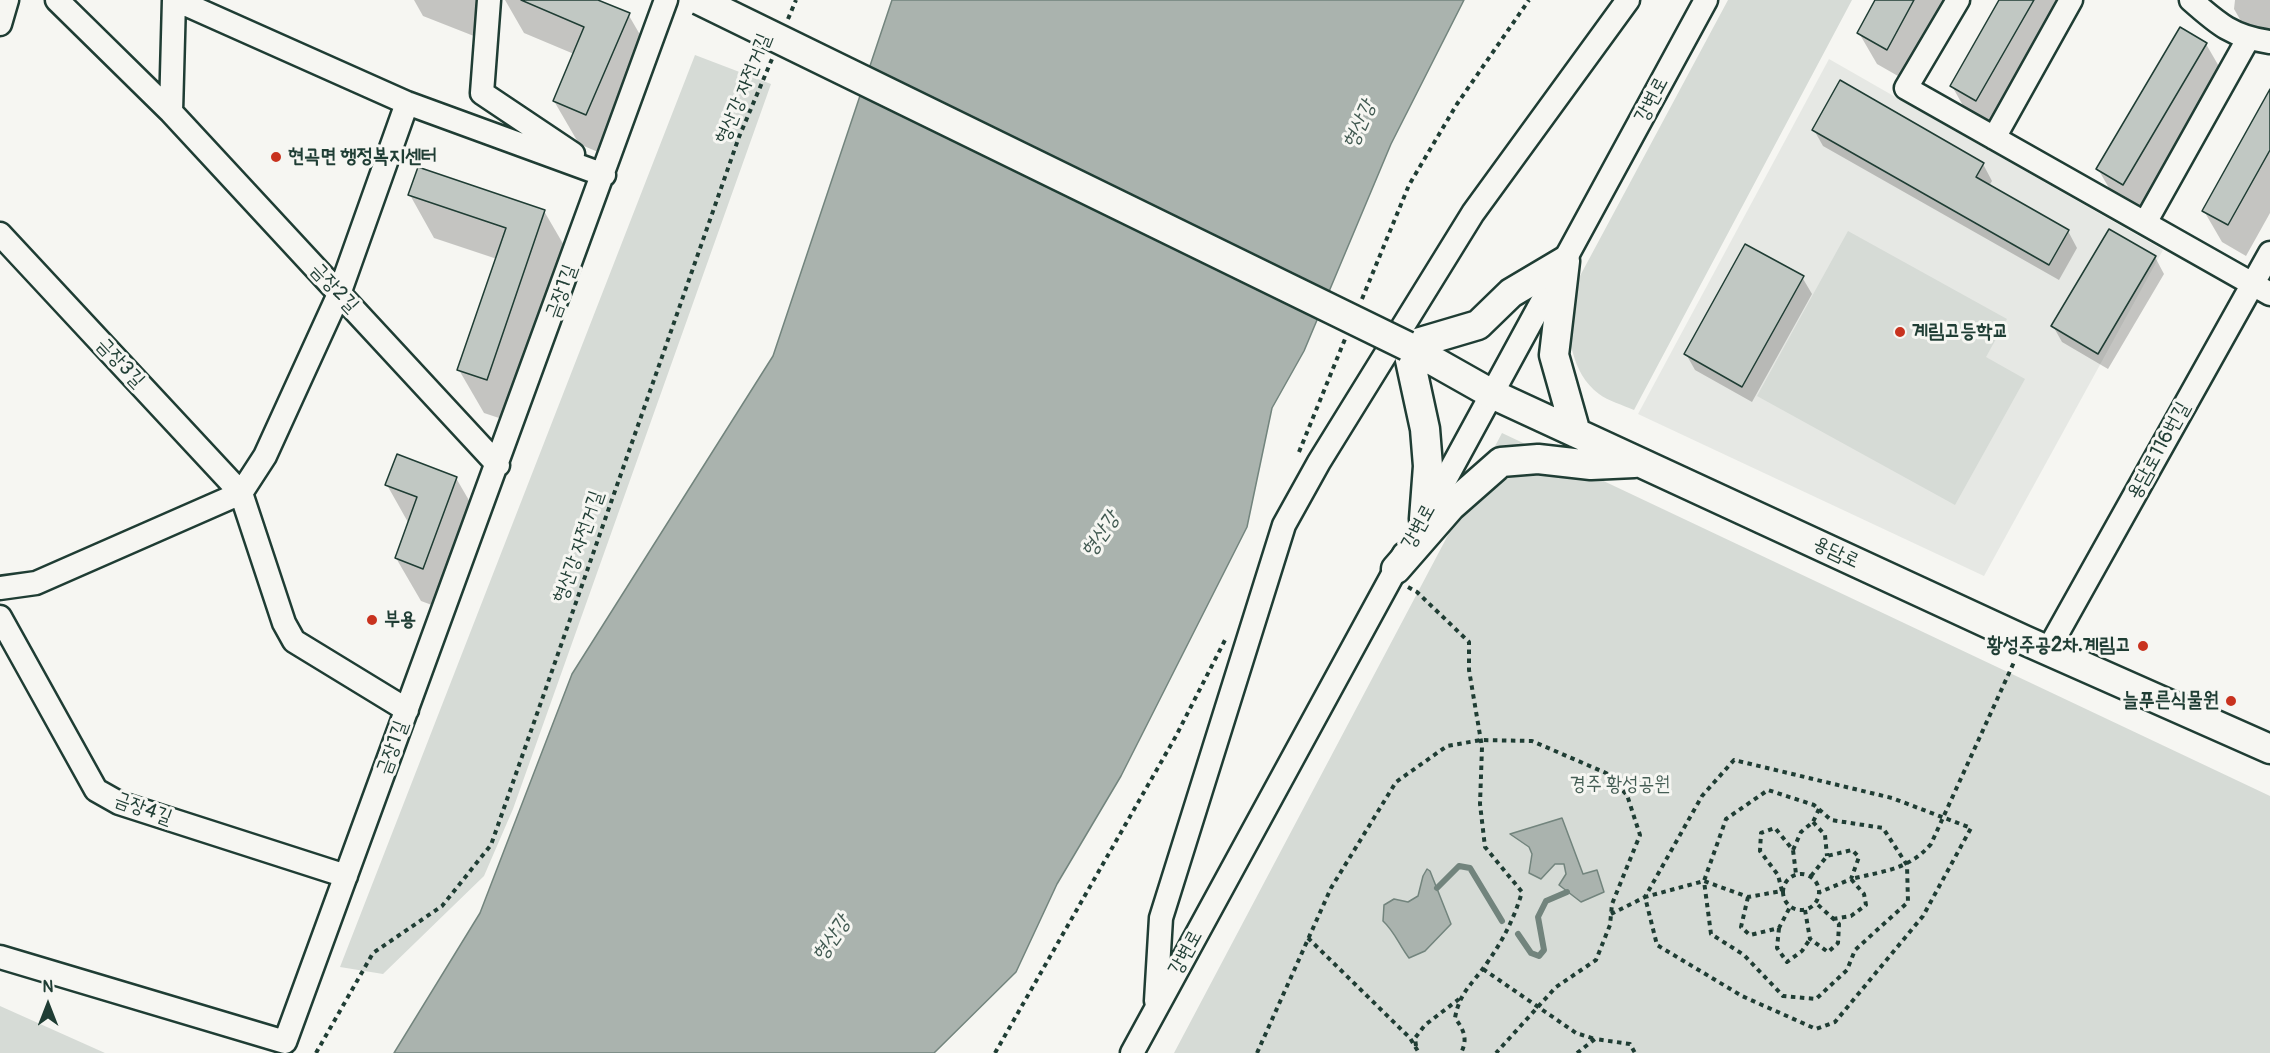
<!DOCTYPE html>
<html>
<head>
<meta charset="utf-8">
<style>
  body { margin:0 }
  #map { position:relative; width:2270px; height:1053px; overflow:hidden; background:#f6f6f2; font-family:Pangolin,sans-serif }
  canvas { display:block }
  .north { position:absolute; left:18px; top:975px; width:60px; height:60px; -webkit-text-stroke:4px #f6f6f2; paint-order:stroke; rotate:0deg; font-size:16px; font-weight:700; line-height:24px; text-align:center; color:#1f3d34 }
  .north::after { content:''; display:block; margin:auto; width:21px; height:27px; background:#1f3d34; clip-path:polygon(50% 0,100% 100%,50% 72%,0 100%) }
</style>
</head>
<body>
<div id="map">
<canvas width="2270" height="1053"></canvas>
<div class="north">N</div>
</div>
<script>
const ctx = document.querySelector('canvas').getContext('2d');
ctx.lineJoin = 'round';
function paint(path, color) {
  ctx.fillStyle = color;
  ctx.fill(path, 'evenodd');
}
function strokePath(path, color, width, dash) {
  ctx.strokeStyle = color;
  ctx.lineWidth = width;
  ctx.lineCap = dash ? 'butt' : 'round';
  ctx.setLineDash(dash || []);
  ctx.stroke(path);
}
function write(font, color, halo, rows, align = 'center') {
  ctx.font = font + ' Pangolin,"Poor Story",sans-serif';
  ctx.lineWidth = 6;
  ctx.setLineDash([]);
  ctx.textBaseline = 'middle';
  ctx.strokeStyle = halo;
  ctx.fillStyle = color;
  for (const [text, x, y, turn = 0] of rows) {
    ctx.save();
    ctx.translate(x, y);
    ctx.rotate((+turn || 0) * Math.PI / 180);
    ctx.textAlign = isNaN(turn) ? turn : align;
    if (halo) ctx.strokeText(text, 0, 0);
    ctx.fillText(text, 0, 0);
    ctx.restore();
  }
}
const built = new Path2D(`
  M1829 59 2163 250 1984 576 1638 414Z`);
const green = new Path2D(`
  M1728 0H1852L1634 410C1623 405 1608 401 1599 394 1570 372 1569 335 1566 302Z
  M695 55 771 84 513 809 484 876 383 974 340 967Z
  M1848 231 2007 319 1986 357 2025 379 1955 505 1757 396Z
  M1502 433 2270 796V1053H1174Z
  M0 1006 105 1053H0Z`);
const water = new Path2D(`
  M892 0H1464L1391 144 1304 351 1272 408 1247 527 1121 776 1057 884 1016 972 934 1053H394L480 913 572 674 773 356Z
  M1562 818 1583 874 1597 870 1604 892 1581 902 1559 885 1566 874 1564 864H1555L1541 879 1529 873 1532 854 1529 847 1510 834Z
  M1427 869 1430 871 1451 924 1425 951 1409 958C1399 945 1395 932 1383 921L1384 905 1394 899 1408 902 1418 896 1423 876Z`);
const shadow = new Path2D(`
  M414 0H495L484 40 423 16Z
  M505 0H595L628 14 653 57 610 157 579 144 554 101 574 54 524 33Z
  M1877 0H1948L1905 80 1877 64 1859 33Z
  M2001 0H2062L1991 125 1966 111 1952 86Z
  M2235 0H2270V42L2252 40 2234 9Z
  M2206 44 2224 75 2141 215 2116 200 2098 169Z
  M2270 92V213L2246 256 2222 242 2204 211Z
  M1814 130 1983 164 1992 181 1989 186 2068 231 2077 248 2059 280 1823 146Z
  M410 195 544 211 569 254 511 422 484 413 459 370 497 259 434 238Z
  M2155 257 2164 274 2108 369 2062 342 2053 326Z
  M1802 277 1812 294 1752 402 1695 370 1686 354Z
  M456 478 481 521 448 611 421 601 396 558 409 524 387 485Z`);
const stream = new Path2D(`
  M1437 888 1459 866 1470 868 1502 921
  M1518 934 1531 953 1539 956 1544 950 1538 917 1546 901 1567 892`);
const building = new Path2D(`
  M521 0H598L630 13 586 115 553 101 584 27Z
  M1875 0H1914L1887 50 1857 33Z
  M1999 0H2034L1976 101 1950 86Z
  M2180 27 2207 43 2123 185 2096 169Z
  M1840 80 1984 163 1976 177 2069 230 2049 265 1812 130Z
  M2270 89V150L2228 225 2202 211Z
  M418 167 545 210 487 380 457 370 506 228 408 195Z
  M2109 229 2156 256 2098 354 2051 326Z
  M1745 244 1804 276 1742 387 1684 354Z
  M397 454 457 477 423 569 395 558 417 497 385 485Z`);
const path = new Path2D(`
  M788 19 796 0
  M1362 299 1409 185 1457 104 1529 0
  M1299 452 1345 339
  M1408 587 1417 592 1469 642V670L1482 747 1480 804 1485 847 1522 892C1514 919 1503 940 1487 963 1472 985 1460 991 1455 1018 1464 1030 1468 1039 1461 1053
  M1813 822 1825 835 1827 856
  M1793 850 1801 832 1813 822 1819 809
  M1783 892a18 18 0 1 1 36 0a18 18 0 1 1-36 0Z
  M1811 876 1827 856 1852 850 1859 857 1851 879 1820 892
  M1748 897 1741 927 1750 935 1779 928 1790 907
  M1805 910 1810 939 1828 952 1838 943 1839 924 1816 903
  M1611 914 1645 897 1702 796 1734 760 1892 798 1971 828 1923 916 1835 1022 1816 1029 1742 996 1657 945 1645 897 1704 881 1726 819 1768 790 1814 805 1831 820 1883 828 1907 865 1908 902 1855 950 1847 970 1816 999 1783 996 1744 955 1711 934 1704 881 1748 897 1782 891 1778 875 1760 851 1761 833 1775 828 1793 850 1796 874
  M1833 919 1851 916 1866 905 1864 894 1851 879C1883 871 1909 870 1931 844L2015 660
  M1779 928 1777 948 1787 962 1802 951 1810 939
  M1308 938 1410 1038 1419 1053
  M1483 969 1576 1033 1595 1039
  M1416 1046 1415 1038 1425 1025 1459 999
  M316 1053 373 953 442 906 491 845 739 137 772 59
  M995 1053 1176 736 1225 640
  M1257 1053 1331 888 1396 782 1447 746 1481 740 1532 741 1606 773 1627 795 1640 835 1612 904 1610 925 1596 960 1556 987 1496 1053
  M1577 1053 1595 1039 1630 1044 1635 1053`);
const minor = new Path2D(`
  M57 0 171 112 498 465
  M176 0 407 103 604 175
  M489 0 482 93 573 154
  M1958 0 1906 88 2270 294
  M2191 0C2218 24 2233 37 2270 42
  M0 24 7 0
  M171 112 174 0
  M1994 138 2071 0
  M2145 223 2248 39
  M0 234 241 493 284 623 294 641 407 710
  M1426 515 1706 0
  M0 588 36 583 241 493 265 456 339 294 407 103
  M0 617 96 790 119 803 346 876
  M2048 650 2270 253
  M0 957 285 1042 666 0
  M1156 1001 1161 918 1284 525 1319 462 1473 213 1628 0
  M1132 1053 1404 554`);
const major = new Path2D(`
  M1565 261 1554 355 1576 433
  M1407 346 1492 394 2024 640 2270 749
  M1407 346 1478 325 1511 293 1565 261
  M1407 346 1425 429 1428 466 1424 519
  M1396 569 1451 506 1501 462 1538 459 1591 465 1634 463`);
const majorBridge = new Path2D(`
  M699 0 1407 346`);
const markers = [
  [276,157,6,"#c8321e"],
  [1900,332,6,"#c8321e"],
  [372,620,6,"#c8321e"],
  [2143,646,6,"#c8321e"],
  [2231,701,6,"#c8321e"]
];
const streetNames = [
  ["형산강 자전거길",744,89,-68],
  ["강변로",1652,100,-62],
  ["금장2길",334,288,47],
  ["금장1길",562,292,-70],
  ["금장3길",120,363,47],
  ["용담로116번길",2159,451,-61],
  ["강변로",1419,527,-61],
  ["형산강 자전거길",579,547,-71],
  ["용담로",1836,553,25],
  ["금장1길",393,748,-70],
  ["금장4길",143,809,20],
  ["강변로",1186,953,-61]
];
const poiNames = [
  ["현곡면 행정복지센터",288,157],
  ["계림고등학교",1912,332],
  ["부용",384,620],
  ["황성주공2차.계림고",2131,646,"right"],
  ["늘푸른식물원",2219,701,"right"]
];
const parkNames = [
  ["경주 황성공원",1620,785]
];
const waterNames = [
  ["형산강",1360,125,-66],
  ["형산강",1101,535,-56],
  ["형산강",832,939,-56]
];
paint(built, '#e6e8e4');
paint(green, '#d6dbd6');
paint(water, '#aab3ae');
strokePath(water, '#72847d', 1.5);
paint(shadow, '#0003');
strokePath(stream, '#72847d', 6);
paint(building, '#c1c8c3');
strokePath(building, '#1f3d34', 1.5);
strokePath(minor, '#1f3d34', 27);
strokePath(major, '#1f3d34', 33);
strokePath(path, '#1f3d34', 4, [4.5, 4.5]);
strokePath(minor, '#f6f6f2', 22);
strokePath(major, '#f6f6f2', 28);
strokePath(majorBridge, '#1f3d34', 33, []);
strokePath(majorBridge, '#f6f6f2', 28);
for (const [x, y, r, color] of markers) {
  const dot = new Path2D();
  dot.arc(x, y, r, 0, 2 * Math.PI);
  ctx.fillStyle = color;
  ctx.fill(dot);
  strokePath(dot, '#f6f6f2', 2);
}
write('20px', '#1f3d34', '#f6f6f2', streetNames);
write('bold 20px', '#1f3d34', '#f6f6f2', poiNames, 'left');
write('20px', '#445d54', '#f6f6f2', parkNames);
write('italic 21px', '#425a52', '#f6f6f2', waterNames);
</script>
</body>
</html>
